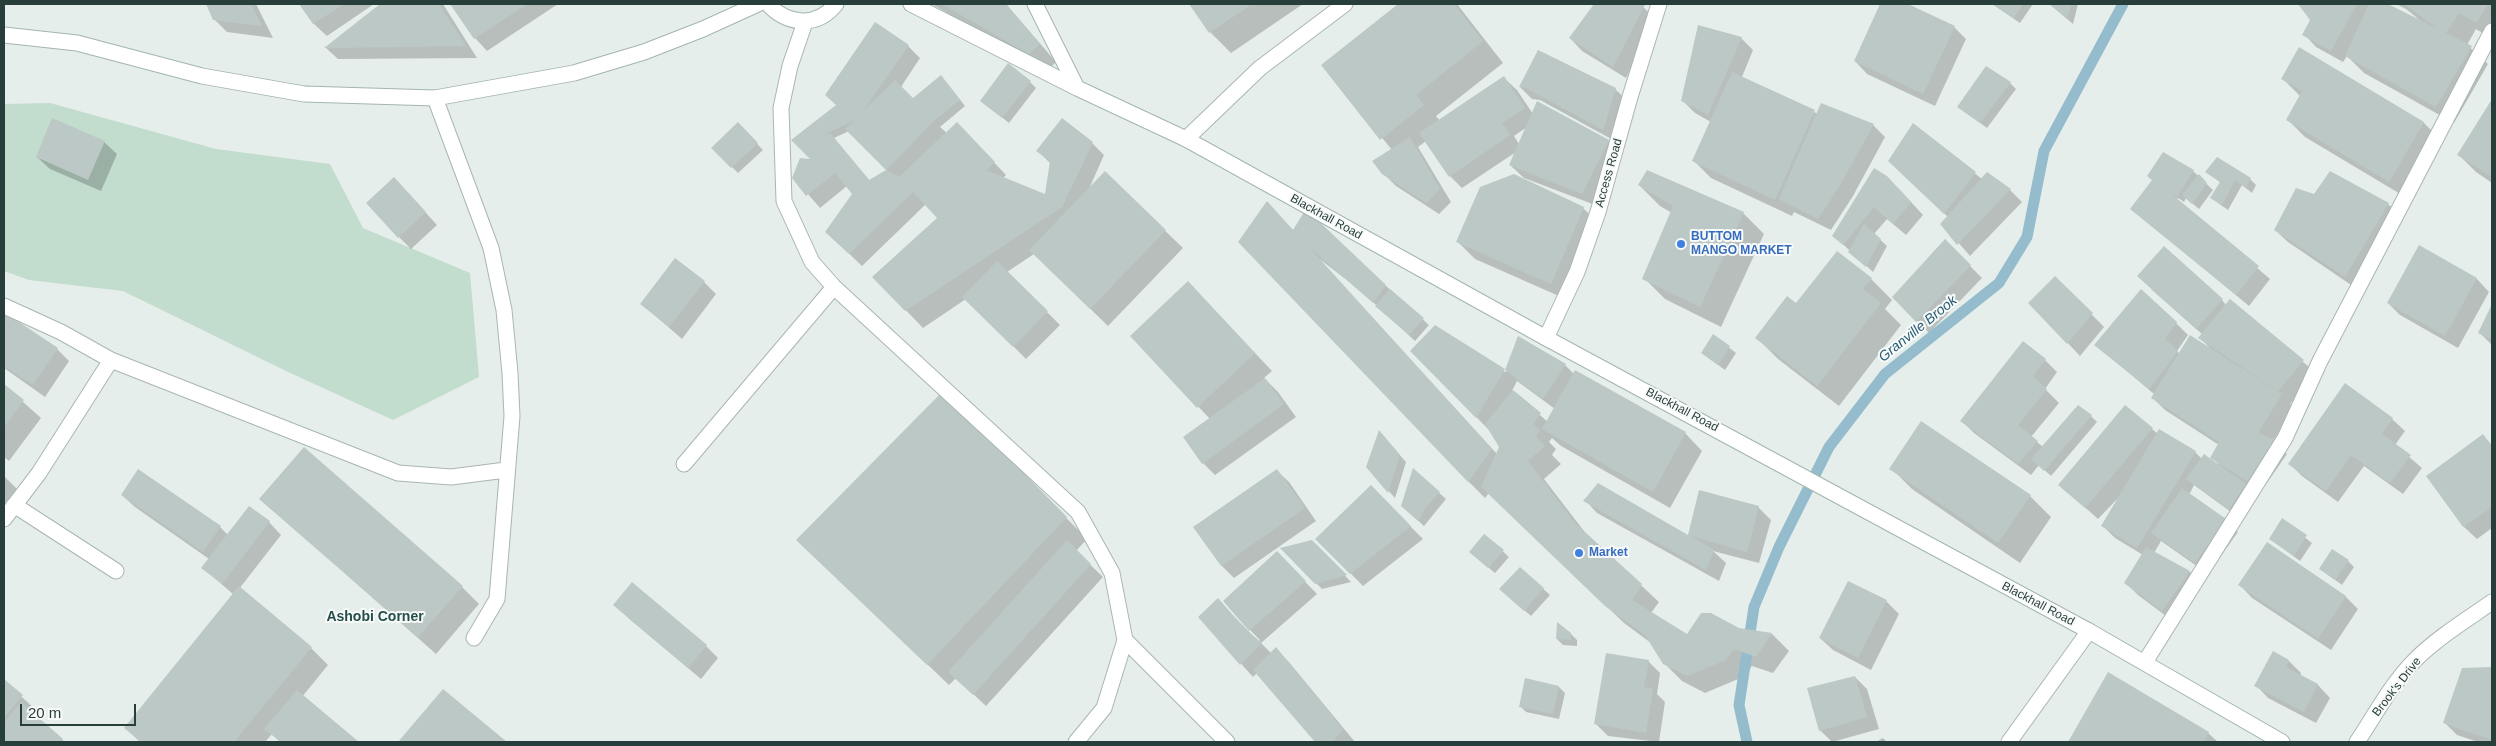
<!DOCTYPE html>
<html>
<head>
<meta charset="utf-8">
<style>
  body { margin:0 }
  #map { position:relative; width:2496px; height:746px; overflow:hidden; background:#e6eeeb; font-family:Helvetica,sans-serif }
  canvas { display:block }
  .frame { position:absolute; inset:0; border:5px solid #273e3b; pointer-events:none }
  .scale { position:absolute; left:20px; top:704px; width:116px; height:22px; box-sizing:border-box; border:2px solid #273e3b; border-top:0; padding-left:6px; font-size:15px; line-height:18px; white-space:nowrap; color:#273e3b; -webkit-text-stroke:4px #f7faf9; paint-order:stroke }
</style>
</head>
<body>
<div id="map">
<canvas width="2496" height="746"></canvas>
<div class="frame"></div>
<div class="scale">20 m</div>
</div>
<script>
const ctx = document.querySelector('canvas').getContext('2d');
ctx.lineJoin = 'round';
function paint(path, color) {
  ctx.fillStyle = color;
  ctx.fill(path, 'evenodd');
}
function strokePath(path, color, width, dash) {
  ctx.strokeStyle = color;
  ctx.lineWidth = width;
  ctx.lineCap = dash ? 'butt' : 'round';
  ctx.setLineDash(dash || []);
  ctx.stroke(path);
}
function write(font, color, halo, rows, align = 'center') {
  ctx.font = font + ' Helvetica,sans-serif';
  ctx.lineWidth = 4;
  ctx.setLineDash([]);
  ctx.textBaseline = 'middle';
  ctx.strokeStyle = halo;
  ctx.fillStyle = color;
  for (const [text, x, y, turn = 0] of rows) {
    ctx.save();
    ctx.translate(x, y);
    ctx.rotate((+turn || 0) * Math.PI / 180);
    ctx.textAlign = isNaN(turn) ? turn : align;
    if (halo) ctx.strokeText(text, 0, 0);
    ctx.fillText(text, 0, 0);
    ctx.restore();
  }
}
const green = new Path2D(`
  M50 103 216 149 330 164 363 228 470 273 479 377 393 420 288 372 123 291 29 280 4 271V104Z`);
const shadow = new Path2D(`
  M208 4H256L273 38 227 32 214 19Z
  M301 4H374L327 36 314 24Z
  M382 4H443L477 58 338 59 326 48Z
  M452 4H558L487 51 475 38Z
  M932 4H1006L1056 62 1047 71Z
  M1191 4H1303L1231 53 1210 32Z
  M1400 4H1457L1503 63 1436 116 1440 121 1504 78 1517 90 1533 114 1608 141 1620 153 1595 205 1524 178 1510 165 1516 152 1462 188 1450 176 1426 141 1418 147 1451 202 1439 214 1396 186 1383 173 1392 150 1323 65ZM1527 127 1519 144 1514 136Z
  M1595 4H1639L1656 18 1626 78 1582 51 1570 38Z
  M1882 4H1905L1954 27 1966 39 1935 106 1867 74 1855 61Z
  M1992 4H2033L2020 23Z
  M2050 4H2078L2073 24Z
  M2297 4H2385L2422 22 2406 9 2396 4H2492V39L2476 29 2467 45 2488 64 2454 123 2364 73 2347 56 2343 62 2316 47 2304 34 2312 20 2300 4Z
  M1741 38 1753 50 1742 77 1818 114 1873 125 1885 137 1853 196 1831 230 1794 212 1792 216 1711 178 1694 161 1711 122 1695 113 1683 101Z
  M908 46 920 58 901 87 913 99 947 83 965 106 940 127 947 133 969 136 1006 175 1003 178 1045 196 1051 164 1038 151 1092 143 1104 155 1089 189 1105 173 1183 248 1108 326 1034 254 1007 272 1060 325 1026 359 966 299 923 328 874 277 939 218 926 204 862 266 839 244 853 194 847 186 820 208 794 178 813 160 792 140 838 106ZM849 131 887 170 870 181 834 138Z
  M2299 49 2424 123 2441 140 2407 198 2305 137 2287 119 2300 96 2282 78Z
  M1539 51 1615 89 1628 101 1615 141 1540 100 1532 99 1520 87Z
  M1030 82 1036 88 1009 123 982 101Z
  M2010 83 2016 89 1987 128 1958 107Z
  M2492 102V183L2476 172 2459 155Z
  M738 124 763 150 738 173 713 148Z
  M1913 125 1982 179 2010 190 2022 202 1970 256 1942 224 1948 217 1902 173Z
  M104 142 117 154 101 191 50 169 37 157Z
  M1874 169 1900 190 1923 215 1906 235 1887 219 1874 234 1887 246 1873 272 1834 236Z
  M2193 171 2213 190 2199 209 2186 198 2184 202 2178 198 2177 199 2270 279 2249 306 2132 209Z
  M2207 172 2250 179 2256 185 2252 193 2242 185 2228 210 2211 198 2221 183Z
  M1639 185 1743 213 1764 234 1721 327 1665 299 1644 278 1672 213 1660 206Z
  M406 191 437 225 411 249 399 237Z
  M2314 196 2388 204 2400 216 2357 289 2288 242 2275 230Z
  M1267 203 1294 231 1385 285 1429 325 1415 341 1361 291 1317 257 1497 454 1501 447 1489 430 1412 351 1506 372 1518 338 1565 365 1574 374 1576 372 1685 433 1702 451 1670 508 1561 446 1552 438 1549 442 1556 449 1552 455 1561 464 1544 479 1587 535 1659 602 1651 613 1688 635 1739 629 1772 634 1789 651 1773 673 1752 666 1743 677 1705 693 1682 681 1664 663 1651 643 1624 623 1489 493 1485 498 1468 481ZM1517 381 1555 409 1548 422 1512 391Z
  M1583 208 1600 225 1568 300 1475 259 1458 242Z
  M1945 241 1982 278 1929 333 1894 297Z
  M2419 246 2477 279 2489 292 2458 348 2400 315 2388 303Z
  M1837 253 1871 279 1892 300 1885 309 1901 325 1839 406 1778 359 1757 338 1797 305Z
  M2055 277 2104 327 2080 356 2030 303Z
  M704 282 716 294 682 339 642 304Z
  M2151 289 2222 300 2226 305 2230 300 2316 373 2290 404 2294 408 2273 441 2287 454 2260 493 2243 484 2257 498 2242 520 2194 485 2189 495 2225 520 2238 532 2208 574 2161 541 2154 553 2190 572 2202 585 2174 622 2138 595 2126 583 2143 555 2115 538 2103 526 2121 495 2098 519 2060 485 2152 429 2158 434 2195 452 2202 459 2219 464 2212 457 2219 445 2165 410 2152 397 2154 394 2096 345 2176 323 2188 335 2177 351 2180 354 2210 348 2200 338 2202 334Z
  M1205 300 1272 371 1264 378 1278 392 1296 417 1215 475 1203 463 1210 419 1132 336Z
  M2492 306V345L2479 332Z
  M4 313 57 349 69 361 45 397 4 368Z
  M1714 336 1736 353 1725 370 1702 353Z
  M2045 360 2057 372 2045 389 2059 403 2031 437 2043 447 2091 416 2097 422 2051 476 2039 465 2031 475 1974 433 1962 421Z
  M4 385 41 418 9 461 4 457Z
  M943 393 1087 539 1076 551 1103 577 986 706 956 678 949 685 819 561Z
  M2392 419 2405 431 2395 445 2422 468 2403 494 2364 466 2338 502 2302 476 2290 464Z
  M2483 436 2492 445V528L2477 539 2464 527 2428 476Z
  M1385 438 1406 462 1395 498 1367 467Z
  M1891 468 2030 496 2051 517 2020 563 1912 489Z
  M1276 470 1289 482 1316 521 1234 578 1222 566 1194 527Z
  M1413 470 1446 499 1424 526 1409 512Z
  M4 476 17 489 4 505Z
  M1371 487 1423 539 1363 586 1317 539Z
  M122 495 220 527 228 535 269 522 281 535 239 589 311 648 328 665 302 697 357 742H280L272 734 265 742H140L126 728 234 595 203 568 209 559 135 507Z
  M261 499 462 587 479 604 436 654Z
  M1585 500 1688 537 1758 507 1771 520 1759 563 1713 551 1726 563 1719 581 1597 513Z
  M2282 520 2312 543 2300 561 2270 539Z
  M1485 535 1509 557 1495 573 1477 558Z
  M1312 541 1351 582 1322 589 1283 549Z
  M2267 544 2346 597 2358 609 2331 650 2252 598 2240 585Z
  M1277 553 1317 594 1261 643 1271 653 1276 649 1288 661 1355 742H1317L1257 673 1253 677 1199 617 1218 600 1259 642 1260 640 1250 630Z
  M2348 561 2354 567 2342 585 2320 569Z
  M1520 568 1550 595 1531 616 1507 595Z
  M1848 582 1887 602 1899 614 1871 670 1833 650 1820 638Z
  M627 617 706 646 718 658 701 679Z
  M1571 634 1577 640V646L1563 645 1557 639Z
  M1648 661 1660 673 1657 694 1665 702 1659 742 1608 736 1596 724Z
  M2289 661 2301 673 2300 676 2318 685 2330 698 2316 723 2268 698 2256 685Z
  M2492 668V742H2478L2457 735 2444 722 2463 669Z
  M2108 673 2208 733 2218 742H2070Z
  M1855 677 1867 689 1879 729 1832 742 1820 730Z
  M4 681 34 708 31 713 65 742H4Z
  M1559 687 1565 693 1559 719 1526 712 1520 706Z
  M443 690 505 742H400Z
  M1883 738 1887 742H1876Z`);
const stream = new Path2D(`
  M1747 742 1739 705 1754 607 1779 547 1829 447 1885 374 1999 283 2027 237 2044 151 2123 4`);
const building = new Path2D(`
  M206 4H251L262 26 213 20Z
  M299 4H344L313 24Z
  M380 4H439L466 46 324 48Z
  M450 4H527L474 39Z
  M942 4H1006L1040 44 1029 54Z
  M1189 4H1252L1209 33Z
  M1398 4H1454L1483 41 1416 95 1424 105 1380 140 1321 65Z
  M1594 4 1645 5 1613 67 1569 38Z
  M1880 4H1908L1955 26 1923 94 1854 61Z
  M1992 4H2023L2014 18Z
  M2049 4H2071L2067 19Z
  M2298 4H2357L2331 51 2302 35 2310 20Z
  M2369 4H2388L2440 30 2404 4H2488L2476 23 2459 13 2446 33 2472 46 2436 107 2345 56Z
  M875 22 909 45 863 111 895 80 913 98 941 75 960 100 935 120 886 170 845 129 855 120 823 135 831 134 869 180 886 170 899 177 957 122 995 162 986 170 1045 194 1050 161 1036 151 1062 118 1093 142 1062 207 905 311 872 277 937 218 913 192 849 254 825 232 852 194 835 173 806 196 792 178 800 158 810 159 791 140 836 105 825 95Z
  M1698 25 1742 37 1708 115 1681 101Z
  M2299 47 2424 122 2389 182 2286 120 2302 91 2281 79Z
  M1538 50 1616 88 1603 130 1526 88 1519 87Z
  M1008 63 1031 81 1002 118 980 101Z
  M1986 66 2011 82 1980 123 1957 107Z
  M1732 72 1815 110 1775 200 1692 161Z
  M1504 76 1525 108 1502 123 1510 135 1449 177 1419 133Z
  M2492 99V177L2457 155Z
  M1537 101 1609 140 1582 194 1509 165Z
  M1821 103 1874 124 1841 183 1818 219 1779 199Z
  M52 118 105 141 88 180 36 157Z
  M738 122 758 143 731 168 711 148Z
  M1913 123 1976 172 1944 214 1888 161Z
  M1410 137 1440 189 1426 203 1382 174 1372 161Z
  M2163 152 2194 170 2177 197 2169 192 2259 266 2236 295 2130 209 2152 180 2147 176Z
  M2217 157 2251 178 2246 188 2235 180 2222 205 2210 198 2220 182 2205 172Z
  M1874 168 1887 176 1911 202 1893 224 1874 207 1843 245 1832 236Z
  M1647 170 1744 212 1700 307 1642 279 1673 206 1638 185Z
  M1105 171 1166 230 1090 309 1029 250Z
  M2330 171 2389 203 2345 277 2274 230 2296 188 2314 194Z
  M1987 172 2011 189 1957 245 1940 224Z
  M1514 174 1584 207 1551 284 1456 242 1480 187Z
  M2199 174 2207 183 2192 204 2182 195Z
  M394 177 426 212 398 238 366 203Z
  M1267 201 1293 230 1306 209 1386 285 1373 303 1308 246 1492 449 1468 482 1238 242Z
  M1864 224 1881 239 1866 267 1848 252Z
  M1945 239 1971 265 1916 322 1892 297Z
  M2419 245 2477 278 2445 336 2387 303Z
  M2164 246 2223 299 2196 329 2137 276Z
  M1837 251 1872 278 1863 289 1881 303 1817 386 1755 338 1787 296 1796 303Z
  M675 258 705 281 669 327 640 304Z
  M997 261 1048 311 1013 347 962 297Z
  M2055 276 2093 313 2067 344 2028 303Z
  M1188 281 1255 353 1197 408 1130 336Z
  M1390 289 1424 318 1409 335 1375 306Z
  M2141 289 2177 322 2165 339 2178 351 2149 389 2094 345Z
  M2230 299 2304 360 2278 391 2198 338Z
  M2492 304V340L2478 333Z
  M4 312 58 348 33 385 4 366Z
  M1435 325 1505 369 1476 418 1410 351Z
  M1713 334 1730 346 1718 365 1701 353Z
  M2190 335 2282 394 2258 433 2276 440 2247 481 2210 458 2219 442 2151 398Z
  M1518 336 1566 364 1543 399 1505 370Z
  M2023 341 2046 359 2033 376 2047 389 2018 425 2038 441 2018 464 1960 421Z
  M1575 370 1686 432 1653 492 1542 429Z
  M1265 378 1284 404 1202 464 1183 437Z
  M2345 383 2393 418 2382 434 2411 455 2390 483 2351 455 2326 491 2288 464Z
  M4 384 24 400 4 427Z
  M1513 390 1541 413 1533 424 1540 430 1536 437 1545 446 1528 461 1574 522 1642 584 1632 600 1687 634 1701 613H1711L1739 628 1772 633 1756 657 1734 649 1726 660 1687 676 1663 664 1645 635 1605 606 1481 487 1499 447 1485 424Z
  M943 391 1067 517 927 665 796 540Z
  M2078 405 2092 415 2044 471 2031 459Z
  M2125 405 2153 428 2085 508 2058 485Z
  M1921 421 2031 495 1998 543 1889 469Z
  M2159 429 2196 451 2137 548 2101 526Z
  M1379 430 1400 455 1388 493 1366 467Z
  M2483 434 2492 446V507L2463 527 2426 476Z
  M304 447 463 586 418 637 259 499Z
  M2204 454 2246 484 2229 509 2186 479Z
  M1413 468 1440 492 1425 508 1418 521 1401 506Z
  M138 469 221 526 203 552 121 495Z
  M1277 469 1305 508 1221 566 1193 527Z
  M1598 483 1688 535 1699 490 1759 506 1747 552 1691 536 1714 550 1706 570 1583 501Z
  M1371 485 1411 526 1350 574 1315 539Z
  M2182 488 2226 519 2195 563 2151 533Z
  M249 506 270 521 222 584 201 568Z
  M2282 518 2307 535 2294 556 2269 539Z
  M1484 534 1504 550 1488 568 1469 552Z
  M1067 540 1091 564 973 695 948 672Z
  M1312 540 1347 575 1315 584 1280 548Z
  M2267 542 2346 596 2318 639 2238 585Z
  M2146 547 2190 571 2162 611 2124 583Z
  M2332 549 2349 560 2335 580 2319 569Z
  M1277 551 1306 581 1249 631 1223 601Z
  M1520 567 1544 588 1524 611 1499 589Z
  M1848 581 1887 600 1858 658 1819 638Z
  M632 582 707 645 688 668 613 605Z
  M239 586 312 647 234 742H141L124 728Z
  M1218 598 1244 628 1262 643 1240 665 1198 617Z
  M1557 622 1571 633V640L1556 639Z
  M1276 647 1343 729 1333 742H1315L1253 670Z
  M2273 651 2289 660 2286 667 2318 684 2304 712 2254 686Z
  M1606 653 1649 660 1644 687 1653 689 1646 733 1594 724Z
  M2492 667V740L2443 723 2462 668Z
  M2108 672 2209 732 2204 742H2068Z
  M1855 676 1867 717 1819 731 1807 688Z
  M1525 678 1559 686 1553 714 1519 707Z
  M4 679 23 695 4 718Z
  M443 689 507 742H398Z
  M297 690 359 742H281L264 729Z
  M21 702 63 739 60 742H4V723Z`);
const lane = new Path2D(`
  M805 22 790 66 781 108 784 201 812 262 834 287 1078 512 1112 573 1125 640 1104 708 1076 742
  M435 98 491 248 504 310 510 373 512 416 497 599 474 638
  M4 306 61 332 111 360 398 473 451 477 506 470
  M684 464 834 287
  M14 505 116 571
  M4 519 39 473 111 360
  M1125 640 1227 742`);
const street = new Path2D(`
  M1186 139 1260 68 1345 4
  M1546 338 1577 272 1598 212 1630 97 1659 4
  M2145 662 2285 438 2320 361 2492 31
  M2009 742 2089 631
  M2357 742C2375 715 2392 683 2415 660 2437 638 2466 620 2492 602`);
const secondary = new Path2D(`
  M768 4C787 25 817 28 836 4
  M911 4 1077 88 1186 139 1546 338 2089 631 2282 742
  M1035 4 1077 88
  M4 35 77 43 202 76 304 94 435 98 574 73 644 52 703 29 758 4`);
const markers = [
  [1681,244,5,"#3f7fe0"],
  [1579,553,5,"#3f7fe0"]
];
const streetNames = [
  ["Access Road",1609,173,-74],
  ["Blackhall Road",1326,217,29],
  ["Blackhall Road",1682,410,28],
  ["Blackhall Road",2038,604,28],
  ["Brook's Drive",2397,687,-52]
];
const shopNames = [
  ["BUTTOM",1691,237],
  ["MANGO MARKET",1691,251],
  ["Market",1589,553]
];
const waterNames = [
  ["Granville Brook",1918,329,-39]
];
const neighbourhoodNames = [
  ["Ashobi Corner",375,617]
];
paint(green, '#c2dccd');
paint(shadow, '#0003');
strokePath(stream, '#95bccc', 11);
paint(building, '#bcc8c5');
strokePath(lane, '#a9b6b3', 17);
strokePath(street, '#a9b6b3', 17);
strokePath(secondary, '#a3b5b1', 17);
strokePath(lane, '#fff', 15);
strokePath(street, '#fff', 15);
strokePath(secondary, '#fff', 15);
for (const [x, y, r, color] of markers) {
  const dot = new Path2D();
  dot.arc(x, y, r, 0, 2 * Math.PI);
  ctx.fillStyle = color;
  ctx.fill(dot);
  strokePath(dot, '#f7faf9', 2);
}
write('12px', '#273e3b', '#f7faf9', streetNames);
write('bold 12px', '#366cbe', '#f7faf9', shopNames, 'left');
write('italic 14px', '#275c74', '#f7faf9', waterNames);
write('bold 14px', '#254e4a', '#f7faf9', neighbourhoodNames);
</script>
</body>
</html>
